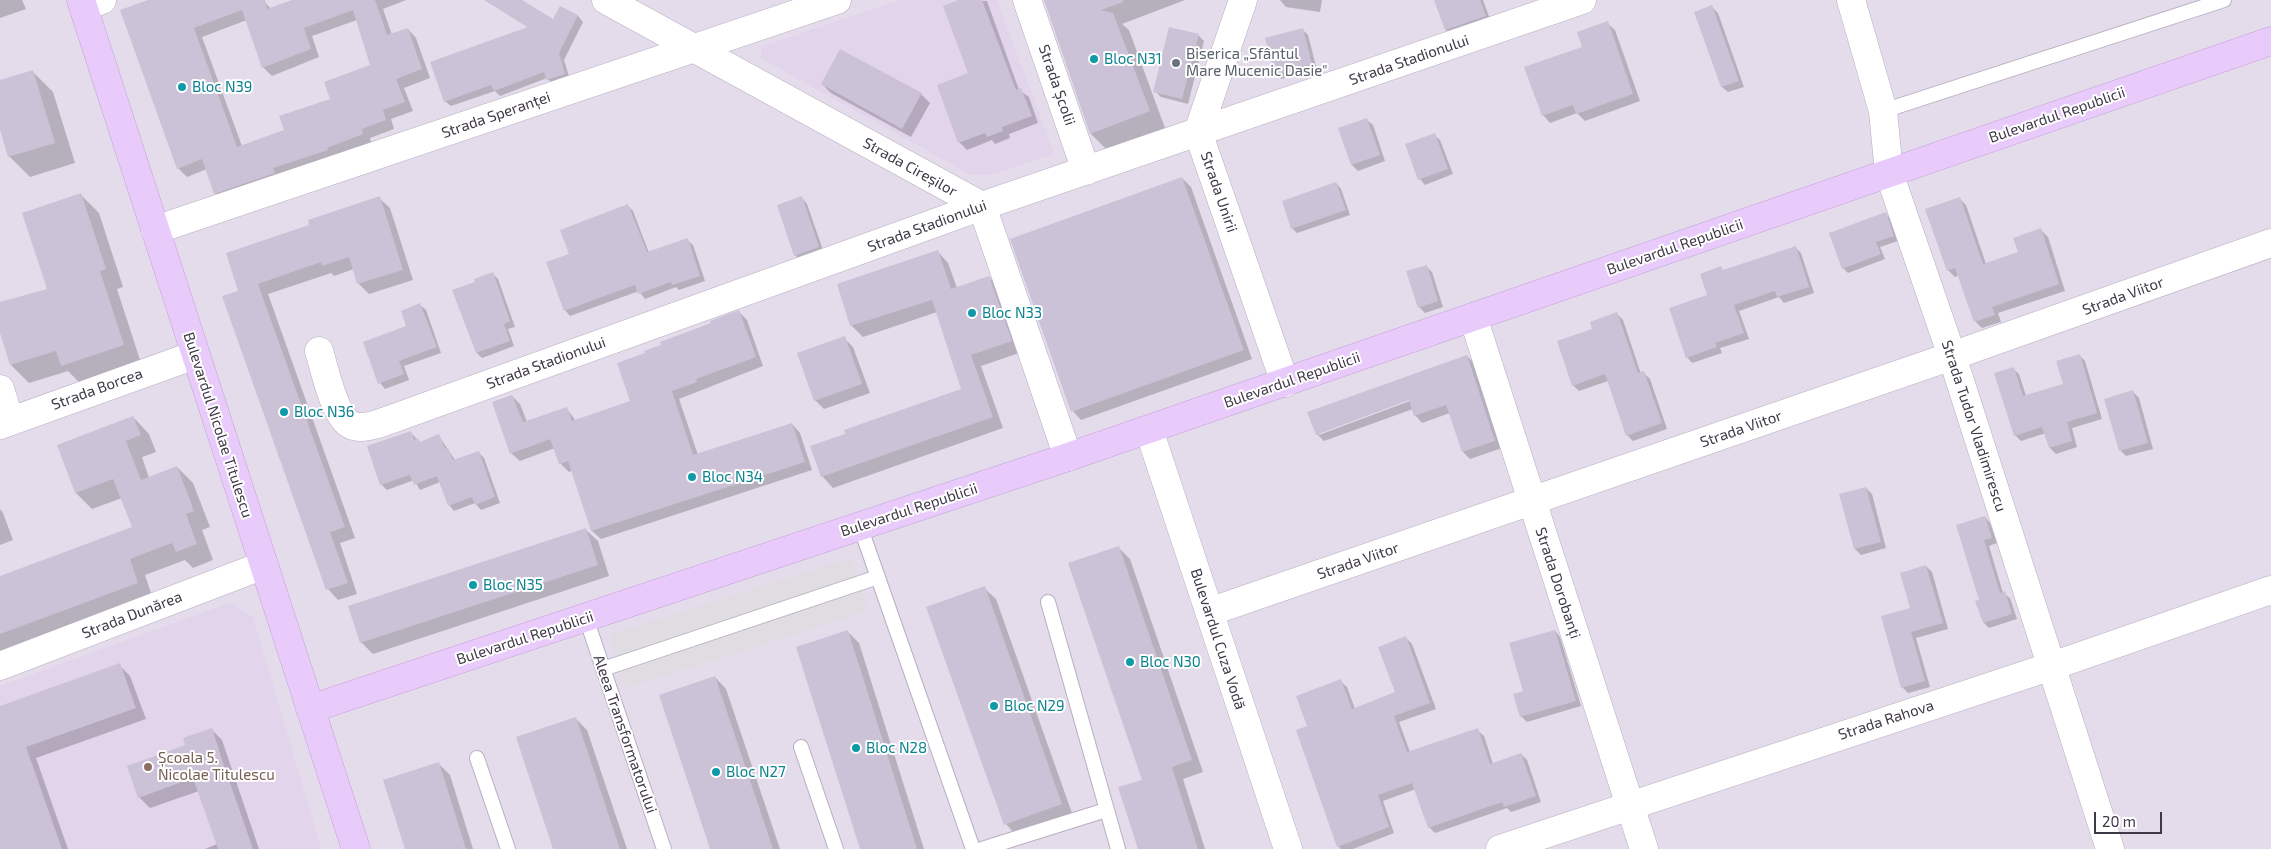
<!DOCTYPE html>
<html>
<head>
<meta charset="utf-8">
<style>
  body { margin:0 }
  #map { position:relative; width:2271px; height:849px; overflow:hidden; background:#efe9f3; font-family:"Exo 2",sans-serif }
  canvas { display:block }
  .scale { position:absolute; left:2094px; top:812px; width:68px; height:22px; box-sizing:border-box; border:2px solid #3f3846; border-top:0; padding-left:6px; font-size:15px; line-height:18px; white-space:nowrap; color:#3f3846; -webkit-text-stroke:4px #fff; paint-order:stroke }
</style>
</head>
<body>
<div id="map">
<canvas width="2271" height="849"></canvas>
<div class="scale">20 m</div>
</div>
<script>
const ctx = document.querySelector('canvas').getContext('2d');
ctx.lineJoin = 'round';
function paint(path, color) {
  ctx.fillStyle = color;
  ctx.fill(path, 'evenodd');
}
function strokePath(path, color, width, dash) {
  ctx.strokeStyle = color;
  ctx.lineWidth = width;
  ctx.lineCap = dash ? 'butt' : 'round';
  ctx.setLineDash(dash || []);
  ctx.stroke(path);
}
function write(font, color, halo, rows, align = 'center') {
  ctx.font = font + ' "Exo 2",sans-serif';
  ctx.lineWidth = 4;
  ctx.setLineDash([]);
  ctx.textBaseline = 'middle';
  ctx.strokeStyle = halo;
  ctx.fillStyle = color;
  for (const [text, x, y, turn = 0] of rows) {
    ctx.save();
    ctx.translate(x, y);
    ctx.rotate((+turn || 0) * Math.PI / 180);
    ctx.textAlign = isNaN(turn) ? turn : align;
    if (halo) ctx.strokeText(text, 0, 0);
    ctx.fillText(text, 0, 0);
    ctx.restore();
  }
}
const residential = new Path2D(`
  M0 0H2271V849H0Z`);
const education = new Path2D(`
  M901 0H997L1054 154 991 175H971L761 58V47Z
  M230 603 253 617 321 849H0V686Z`);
const parking = new Path2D(`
  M851 558 868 611 626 688 609 635Z`);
const shadow = new Path2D(`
  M0 0H22L26 9 0 18Z
  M152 0H263L271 9 296 0H406L383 9 392 35 408 29 416 38 430 78 404 88 413 111 391 119 394 129 370 138 371 143 224 202 215 193 207 169 187 177 178 168ZM247 20 263 67 272 76 319 57 312 36 357 20 372 65 331 99 286 131 242 146 202 37Z
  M485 0H519L554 21 561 7 578 16 583 22 564 60 570 80 553 85 547 78 500 96 495 91 451 106 445 101 529 28Z
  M962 0 987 1 1019 90 1029 97 1038 123 1009 134 1010 138 995 144 992 140 967 150 959 142 969 74Z
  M1045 0H1185L1122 24 1129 30 1165 128 1107 150 1091 134Z
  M1280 0H1322L1320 12 1286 7Z
  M1436 0H1483L1491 22 1452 36 1446 30Z
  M1712 7 1718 13 1744 87 1728 92 1722 87 1696 13Z
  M1607 23 1615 30 1640 101 1585 121 1577 113 1550 123 1543 115 1584 47Z
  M1303 30 1308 35 1317 70 1281 79 1276 74Z
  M1198 35 1204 41 1188 104 1161 97 1155 91Z
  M32 71 53 92 75 163 30 177 9 156 0 126V81Z
  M822 84 921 94 930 103 911 137 831 93Z
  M1367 120 1373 125 1385 161 1358 171 1352 165 1340 129Z
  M1434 135 1440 140 1453 174 1425 185 1420 179Z
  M1182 178 1191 187 1252 359 1081 420 1073 411Z
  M1336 183 1341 189 1350 215 1297 233 1292 228Z
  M81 195 99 213 123 287 117 289 141 363 80 383 68 371 29 383 11 365 0 328V304L48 290Z
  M379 198 390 208 413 280 369 294 358 283 354 269 334 276 331 273 268 294 355 538 340 543 357 594 338 600 328 589 240 291 311 226Z
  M802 198 807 204 824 253 801 261 795 255Z
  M1959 198 1966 205 1986 264 2019 253 2041 230 2048 237 2065 291 1998 313 2001 322 1982 328 1975 321 1959 275 1955 277 1948 270Z
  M628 206 633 211 649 253 687 240 693 245 705 281 679 290 676 287 645 299 639 291 570 316 565 310Z
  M1886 214 1891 219 1898 241 1880 247 1885 259 1848 273 1843 268Z
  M1795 247 1801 253 1814 293 1784 303 1779 297 1739 311 1749 339 1720 348 1722 353 1692 363 1687 357 1721 268 1724 271Z
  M937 251 948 263 957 288 989 277 1000 289 1022 352 981 366 1003 428 833 488 822 476 963 390 937 312 863 337 852 326 838 284Z
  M1426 266 1432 272 1443 307 1425 313 1419 307Z
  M493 274 498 279 515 327 508 329 514 346 482 358 477 353V283Z
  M420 305 426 310 441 353 404 366 409 380 385 389 380 383Z
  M739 312 747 320 763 366 679 399 698 455 792 424 800 433 812 470 601 539 592 531 573 470 569 472 560 463 555 448 520 461 511 453 512 396 520 404 527 422 566 408 576 421 632 401 646 354Z
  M1617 314 1623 320 1641 374 1644 373 1650 379 1667 429 1633 441 1627 435 1608 381 1579 391 1573 385 1594 330Z
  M844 338 853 347 870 393 824 409 815 400Z
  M1467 356 1474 363 1502 448 1470 459 1463 452 1450 413 1422 423 1415 415 1413 409 1324 441 1317 434 1309 412ZM1414 397 1415 399 1319 435V432Z
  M2080 356 2085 361 2102 419 2072 428 2077 447 2056 454 2050 448 2046 433 2021 441 2015 435 2013 369 2019 374 2026 396 2065 385Z
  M2133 392 2139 398 2153 449 2126 456 2120 450Z
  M133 417 149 434 156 452 142 457 149 478 177 467 193 483 210 527 202 530 213 560 193 568 185 560 145 575 153 599 0 657V578L133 528 122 498 92 509 76 493 58 445Z
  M411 433 421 443 439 436 455 460 478 452 484 458 500 503 481 510 475 503 454 511 449 505 440 482 420 490 414 480 387 490 381 484Z
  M1866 488 1872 494 1886 548 1861 555 1855 549 1840 495Z
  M0 509 3 513 13 540 0 545Z
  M1985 517 1990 523 1997 543 1989 546 2003 593 2010 598 2017 619 1989 628 1984 623 1981 600Z
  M586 530 598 541 609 576 373 654 361 642Z
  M1118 547 1130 559 1203 772 1183 779 1205 849H1139L1144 780Z
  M1926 566 1932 572 1948 629 1916 638 1930 687 1908 693 1902 687 1912 609Z
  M984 588 996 599 1073 816 1017 836 1006 824Z
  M847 631 859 643 924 849H861Z
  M1555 631 1560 637 1581 706 1527 722 1522 717 1515 694 1525 691Z
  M1406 638 1412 644 1436 709 1399 722 1410 752 1477 730 1484 736 1493 764 1521 754 1527 760 1541 802 1511 812 1507 808 1435 833 1429 827 1416 789 1383 801 1394 833 1353 849H1341L1338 846 1309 726 1340 681 1347 687 1355 709 1397 693Z
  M119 665 130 676 146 719 36 758 68 849H0V707Z
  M715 677 726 689 780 849H711Z
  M576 719 587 730 627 849H555Z
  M211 729 222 740 259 849H205L217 844 199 791 150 808 139 797 186 746Z
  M438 763 450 775 473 849H407Z`);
const building = new Path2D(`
  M148 0H265L267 9 292 0H375L387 35 408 28 422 69 396 79 405 102 383 110 386 120 362 129 363 134 327 148 328 150 273 168 275 173 214 194 202 159 177 169 120 10ZM242 10 262 68 311 49 304 28 353 10 370 65 324 82 330 99 279 116 284 130 237 147 194 28Z
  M484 0H522L553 19 560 6 578 15 559 53 565 74 546 80 544 72 494 91 491 85 444 102 430 62 528 27Z
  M958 0H982L1016 90 1021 88 1032 116 1002 127 1003 131 987 137 985 133 958 143 937 85 968 73 943 6Z
  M1044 0H1123V2L1101 10 1113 13 1150 111 1090 134Z
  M1434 0H1480L1486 16 1445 30Z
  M1712 5 1739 81 1721 87 1694 12Z
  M1608 21 1633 94 1576 114 1573 105 1542 116 1524 67 1582 47 1577 32Z
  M1169 27 1199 34 1182 99 1153 92Z
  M1303 28 1312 64 1275 75 1265 38Z
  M840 49 922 93 902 129 821 84Z
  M33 70 55 143 8 157 0 130V80Z
  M1367 118 1380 155 1351 165 1338 128Z
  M1435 133 1448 169 1418 180 1405 144Z
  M1182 177 1244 350 1071 412 1010 239Z
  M1336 182 1346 210 1291 229 1282 201Z
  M81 193 106 269 100 271 124 345 61 366 56 351 10 365 0 333V302L47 289 22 213Z
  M380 196 403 270 357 284 349 257 322 266 321 262 258 284 345 527 330 532 348 583 326 590 222 296 238 291 226 253 309 225 308 220Z
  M802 196 819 247 794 256 777 205Z
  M1960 197 1983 264 2018 252 2013 238 2041 228 2059 284 1992 307 1995 315 1974 322 1955 268 1947 271 1925 209Z
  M628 204 647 252 688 238 700 276 672 285 671 282 638 294 635 285 564 311 546 262 569 254 560 230Z
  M1886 212 1894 236 1876 242 1881 254 1842 269 1829 233Z
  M1796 246 1809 287 1777 297 1775 291 1734 305 1744 333 1715 343 1717 347 1686 358 1669 308 1707 295 1700 274 1721 266 1723 270Z
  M938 250 951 289 989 276 1012 341 971 355 993 417 821 477 810 446 845 434 844 430 961 389 932 300 850 326 837 284Z
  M1427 265 1438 301 1418 308 1406 271Z
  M493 272 510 321 504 324 510 341 476 353 452 290 475 282 474 279Z
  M420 303 437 347 399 361 404 374 378 384 363 342 406 326 401 311Z
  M739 310 756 357 696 379 697 382 672 391 693 455 792 423 805 462 591 531 568 461 559 464 550 439 510 454 492 402 512 395 523 422 567 407 572 421 630 401 617 363 645 353 644 351 661 345 660 342 711 323 710 321Z
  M1617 312 1638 373 1644 371 1662 423 1626 436 1605 374 1572 386 1557 341 1592 329 1590 322Z
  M845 336 862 384 814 401 797 353Z
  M2080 354 2097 413 2067 422 2072 441 2049 448 2042 427 2014 436 1994 373 2014 367 2023 396 2063 384 2056 361Z
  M1467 355 1495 441 1462 452 1446 405 1414 416 1409 400 1316 435 1307 412Z
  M2133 390 2148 443 2119 451 2104 399Z
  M133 416 141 435 126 441 141 480 177 466 194 511 186 514 197 544 176 552 172 543 130 559 138 583 0 634V576L132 527 113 479 75 493 57 445Z
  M411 431 414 440 418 438 420 442 439 434 445 449 448 448 453 460 479 451 495 497 475 505 472 497 448 506 437 476 414 485 410 475 380 485 367 446Z
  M1866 487 1881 542 1854 549 1839 494Z
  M1985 516 1992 538 1984 540 2000 593 2005 591 2012 614 1983 623 1975 601 1979 600 1956 525Z
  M586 528 598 565 360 643 348 606Z
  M1119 546 1192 760 1172 767 1198 849H1138L1118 787 1142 780 1068 563Z
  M1926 565 1943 623 1911 632 1925 681 1901 688 1881 616 1910 608 1900 573Z
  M985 586 1062 804 1004 825 926 607Z
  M848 630 917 849H860L796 647Z
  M1555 630 1576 701 1520 717 1513 694 1523 691 1509 643Z
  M1406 636 1430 703 1394 716 1407 752 1478 728 1490 764 1521 753 1536 796 1504 807 1502 802 1428 828 1412 783 1378 795 1389 827 1337 847 1296 730 1307 726 1296 696 1341 679 1352 709 1395 692 1378 647Z
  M120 663 136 708 26 747 62 849H0V706Z
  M715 676 773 849H710L659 695Z
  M576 717 620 849H553L516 737Z
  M212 728 222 760 253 849H218L193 778 138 798 127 766 185 745 183 738Z
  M439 762 466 849H405L383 780Z`);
const lane = new Path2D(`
  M1883 111 2224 0
  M860 526 973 849
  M1048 602 1118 849
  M586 618 664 849
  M603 669 878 577
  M801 747 836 849
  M477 758 508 849
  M982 849 1106 810`);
const street = new Path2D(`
  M606 0 982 206 1068 457
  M1027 0 1086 171
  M1243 0 1198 132 1285 383
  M1851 0 1883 111 1889 173 1952 356 2110 849
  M84 7 102 0
  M155 230 837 0
  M1473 317 1644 849
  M319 351C325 370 334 416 351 425 359 429 370 426 378 424L982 206 1582 0
  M0 389 10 421
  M0 425 195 355
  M1149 430 1288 849
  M1209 612 1952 356 2271 243
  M0 666 264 565
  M1500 849 2052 666 2271 590`);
const secondary = new Path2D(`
  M81 0 356 849
  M310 709 1068 457 2271 41`);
const markers = [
  [1094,59,5,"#0f9aa8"],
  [1176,63,5,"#6b7280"],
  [182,87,5,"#0f9aa8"],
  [972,313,5,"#0f9aa8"],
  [284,412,5,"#0f9aa8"],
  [692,477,5,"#0f9aa8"],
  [473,585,5,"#0f9aa8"],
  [1130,662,5,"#0f9aa8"],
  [994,706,5,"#0f9aa8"],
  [856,748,5,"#0f9aa8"],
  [148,767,5,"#8d6e63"],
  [716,772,5,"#0f9aa8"]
];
const worshipNames = [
  ["Biserica „Sfântul",1186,54],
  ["Mare Mucenic Dasie\"",1186,71]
];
const cultureNames = [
  ["Bloc N31",1104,59],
  ["Bloc N39",192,87],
  ["Bloc N33",982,313],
  ["Bloc N36",294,412],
  ["Bloc N34",702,477],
  ["Bloc N35",483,585],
  ["Bloc N30",1140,662],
  ["Bloc N29",1004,706],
  ["Bloc N28",866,748],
  ["Bloc N27",726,772]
];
const streetNames = [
  ["Strada Stadionului",1409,60,-19],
  ["Strada Școlii",1057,85,71],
  ["Strada Speranței",496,115,-19],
  ["Bulevardul Republicii",2057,115,-19],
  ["Strada Cireșilor",910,167,29],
  ["Strada Unirii",1219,192,71],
  ["Strada Stadionului",927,226,-20],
  ["Bulevardul Republicii",1675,247,-19],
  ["Strada Viitor",2123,296,-20],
  ["Strada Stadionului",546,363,-20],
  ["Bulevardul Republicii",1292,380,-19],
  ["Strada Borcea",97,389,-20],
  ["Bulevardul Nicolae Titulescu",218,425,72],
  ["Strada Tudor Vladimirescu",1974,426,72],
  ["Strada Viitor",1741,429,-19],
  ["Bulevardul Republicii",909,510,-18],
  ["Strada Viitor",1358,561,-19],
  ["Strada Dorobanți",1558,583,72],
  ["Strada Dunărea",132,615,-21],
  ["Bulevardul Republicii",525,638,-18],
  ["Bulevardul Cuza Vodă",1218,639,72],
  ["Strada Rahova",1886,720,-18],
  ["Aleea Transformatorului",625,734,71]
];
const educationNames = [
  ["Școala 5.",158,758],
  ["Nicolae Titulescu",158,775]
];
paint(residential, '#e4dbeb');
paint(education, '#e2d4eb');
paint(parking, '#dfdde2');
paint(shadow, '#0003');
paint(building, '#ccc2d7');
strokePath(lane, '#b8afc1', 16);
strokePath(street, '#b8afc1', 29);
strokePath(secondary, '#c3a2d9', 29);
strokePath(lane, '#fff', 14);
strokePath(street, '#fff', 28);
strokePath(secondary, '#e9cbfb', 28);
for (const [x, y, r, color] of markers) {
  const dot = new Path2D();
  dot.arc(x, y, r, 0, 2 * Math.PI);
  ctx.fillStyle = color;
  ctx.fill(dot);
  strokePath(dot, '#fff', 2);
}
write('15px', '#5b616d', '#fff', worshipNames, 'left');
write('15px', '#0d838f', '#fff', cultureNames, 'left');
write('15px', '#3f3846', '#fff', streetNames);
write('15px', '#785e54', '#fff', educationNames, 'left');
</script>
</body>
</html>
